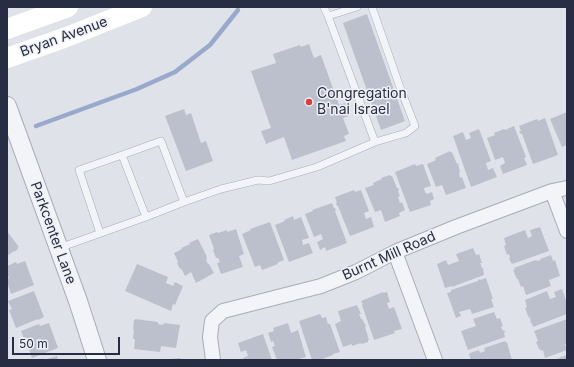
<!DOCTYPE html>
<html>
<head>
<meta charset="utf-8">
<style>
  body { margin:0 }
  #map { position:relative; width:574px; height:367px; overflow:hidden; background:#e0e2ea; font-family:Inter,sans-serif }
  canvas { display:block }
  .frame { position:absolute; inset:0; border:8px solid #272d42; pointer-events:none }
  .scale { position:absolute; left:12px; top:337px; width:108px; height:18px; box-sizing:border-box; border:2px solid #272d42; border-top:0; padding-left:5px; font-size:12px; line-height:14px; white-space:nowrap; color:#272d42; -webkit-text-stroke:3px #eff1f7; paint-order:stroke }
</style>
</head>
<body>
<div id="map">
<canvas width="574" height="367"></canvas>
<div class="frame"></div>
<div class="scale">50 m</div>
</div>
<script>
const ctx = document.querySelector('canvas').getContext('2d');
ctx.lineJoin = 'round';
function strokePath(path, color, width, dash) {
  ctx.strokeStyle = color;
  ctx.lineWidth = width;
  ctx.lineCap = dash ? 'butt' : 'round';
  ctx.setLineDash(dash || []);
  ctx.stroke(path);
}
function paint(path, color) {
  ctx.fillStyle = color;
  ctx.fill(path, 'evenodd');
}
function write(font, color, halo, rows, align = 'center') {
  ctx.font = font + ' Inter,sans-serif';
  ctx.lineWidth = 3;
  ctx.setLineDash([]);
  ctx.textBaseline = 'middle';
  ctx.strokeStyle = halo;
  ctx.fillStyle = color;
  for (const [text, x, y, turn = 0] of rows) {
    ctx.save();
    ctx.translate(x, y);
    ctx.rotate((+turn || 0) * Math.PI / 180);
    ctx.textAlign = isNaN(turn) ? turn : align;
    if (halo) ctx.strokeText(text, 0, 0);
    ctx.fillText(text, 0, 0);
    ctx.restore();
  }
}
const stream = new Path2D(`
  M36 126 137 89 175 72 210 45 238 10`);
const building = new Path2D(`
  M367 14 405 121 381 130 343 23Z
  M309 44 314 58 321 55 339 105 345 103 349 116 343 118 349 134 344 136 346 141 292 160 284 137 266 144 261 131 271 128 251 71 276 63 273 54 300 45 301 47Z
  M184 109 186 115 191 113 201 143 206 141 213 161 186 171 165 116Z
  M567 112V145L562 147 550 119Z
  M545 118 558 155 533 164 522 134H521L519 131H521L519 126 537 119 538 121Z
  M514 126 526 157 524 158 527 165 503 174 500 166 505 163 503 157 495 160 487 138 495 135 494 133 504 129 505 130Z
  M479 129 491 161 486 163 488 170 493 168 497 177 471 187 453 136 463 132 466 140 471 138 469 133Z
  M450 151 451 153 452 152 457 164 458 163 460 172 459 173 460 178 462 177 466 188 446 195 442 185 436 187 427 164 436 160 435 158Z
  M415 164 416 166 423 164 431 186 424 188 425 192 427 194 432 192 434 199 430 201 431 205 410 212 395 172Z
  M390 175 391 176H392L397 188H398L399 190 398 191 400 196 398 197 400 203 402 202 405 210 399 213 400 216 385 222 381 210 375 212 365 188 374 185 373 183 382 179 381 178Z
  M354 190 355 192 361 190 369 211 364 213 366 219 371 217 374 227 350 236 338 206H337L336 203H337L335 197Z
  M332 203 334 208H335L336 210 335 211 347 243 326 251 325 247 320 250 317 242 323 239 321 234 314 237 305 214 313 211 312 210Z
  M293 216 294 220 301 217 309 238 302 240 303 245 309 243 313 253 289 262 275 225 285 221 284 220Z
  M270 222 284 260 277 263 278 264 262 270 260 265 255 267 242 234 251 230 250 229Z
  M540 227 549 251 512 264 509 259 510 258 509 254 507 255 504 246 506 245 504 238 525 230 528 238 532 236 530 230Z
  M236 229 244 254 239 256 243 267 221 274 217 263 220 262 218 258H216L213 250 214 249 209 235 217 232 218 233 227 230V232Z
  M7 231 19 247 17 248 18 249 14 252V251L7 256Z
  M198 239 207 257H206L207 259 206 260 208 264H209L214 273 196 283 191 272 185 276 181 268 180 269 177 263 178 262 174 253 182 249 181 248 190 244 189 243Z
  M473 248 476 255 479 254 482 263H480L482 268H483L484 275 452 287V286L445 288 437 264 446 260 448 265 459 261 456 254Z
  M551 255 553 261 555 260 560 276 549 280 551 286 526 295 523 286 521 287 518 279H517L513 270H515L514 268 530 262 536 260 537 261 541 260 540 259Z
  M25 261 34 285 11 294 7 282V279L9 278 8 276 7 277V266L16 262 17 264Z
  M137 264 168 277 166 283 173 286 175 282 183 286 175 305 173 304 171 311 125 291Z
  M486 278 493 299H491L494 307 472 314 470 309 459 312 461 316 456 318 447 293 451 292V290L478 281V280L480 279V280Z
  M562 289 567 303V314L533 327 532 323 531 324 530 317 529 318 525 308 527 307 525 300 547 291 550 299 556 297 554 292Z
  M34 291 44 317 38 320V319L16 328 9 310 12 309 8 301Z
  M383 292V293L387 292 390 302 387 303 389 309 394 307 402 329 394 331 395 333 374 340 362 305 363 304 361 301Z
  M357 305 361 314H359L361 319H362L366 326 365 327 369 340H368V342L361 344V343L352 346V344L343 347 335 324 341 321 338 311Z
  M494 312 497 319 500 318 503 326 501 327 503 331 504 330 505 332 504 333 505 337 468 350 461 331 476 326 473 319Z
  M320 314 322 318 326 317 328 324H330L340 352 333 354V355L320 360H312L299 321Z
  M135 319 158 322V324L163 325 164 323 180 325 176 348 161 346 160 352 134 349 135 339H133L134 330H133L134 320H135Z
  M567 319V344H565L567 350 545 358 543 350 541 351 540 349H539L536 342 538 341 534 331Z
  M49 323 58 348 32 358 26 341H25L21 331 31 327 39 324 40 326Z
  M288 323 291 333 298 330 306 357 299 359V360H277L272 347 275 346 273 341 271 342 268 333 274 331 273 328Z
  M263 334 272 360H243V358L248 356 246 350 241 352 238 343Z
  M505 341 506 343 507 342 512 360H471L469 354 470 353 479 350 480 353 485 351 484 348Z
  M567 355V360H553Z
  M57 356 58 360H43Z
  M180 358 181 360H170V359Z`);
const service = new Path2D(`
  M324 7 328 16 357 7
  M328 16 375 142
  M146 217 122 155 161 141 184 202
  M100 233 79 170 122 155
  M59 248 146 217 184 202 221 189 258 180 269 181 317 167 375 142 406 133 415 126 401 90 372 7`);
const minor = new Path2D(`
  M552 191 567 231
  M395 252 435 360
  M213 360 210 337 212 321 223 311 321 286 356 272 395 252 456 227 552 191 567 188`);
const tertiary = new Path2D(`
  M7 106 78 301 97 360`);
const secondary = new Path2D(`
  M7 29 68 7
  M7 58 64 38 142 7`);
const markers = [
  [309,102,4,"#d73f3d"]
];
const streetNames = [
  ["Bryan Avenue",64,37,-20],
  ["Parkcenter Lane",53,233,70],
  ["Burnt Mill Road",389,256,-24]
];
const poiNames = [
  ["Congregation",317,94],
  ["B'nai Israel",317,110]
];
strokePath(stream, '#98a9cc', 4.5);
paint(building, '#bcc0cd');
strokePath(service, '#a8acb8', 8);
strokePath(minor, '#a8acb8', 16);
strokePath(tertiary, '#a8acb8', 20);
strokePath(service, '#f3f4f8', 7);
strokePath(minor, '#f3f4f8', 14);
strokePath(tertiary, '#f3f4f8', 18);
strokePath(secondary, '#fff', 20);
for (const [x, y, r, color] of markers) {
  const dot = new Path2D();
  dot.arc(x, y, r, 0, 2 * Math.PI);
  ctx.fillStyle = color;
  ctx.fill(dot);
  strokePath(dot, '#eff1f7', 1.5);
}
write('14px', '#272d42', '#eff1f7', streetNames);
write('14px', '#272d42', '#eff1f7', poiNames, 'left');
</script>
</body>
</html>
